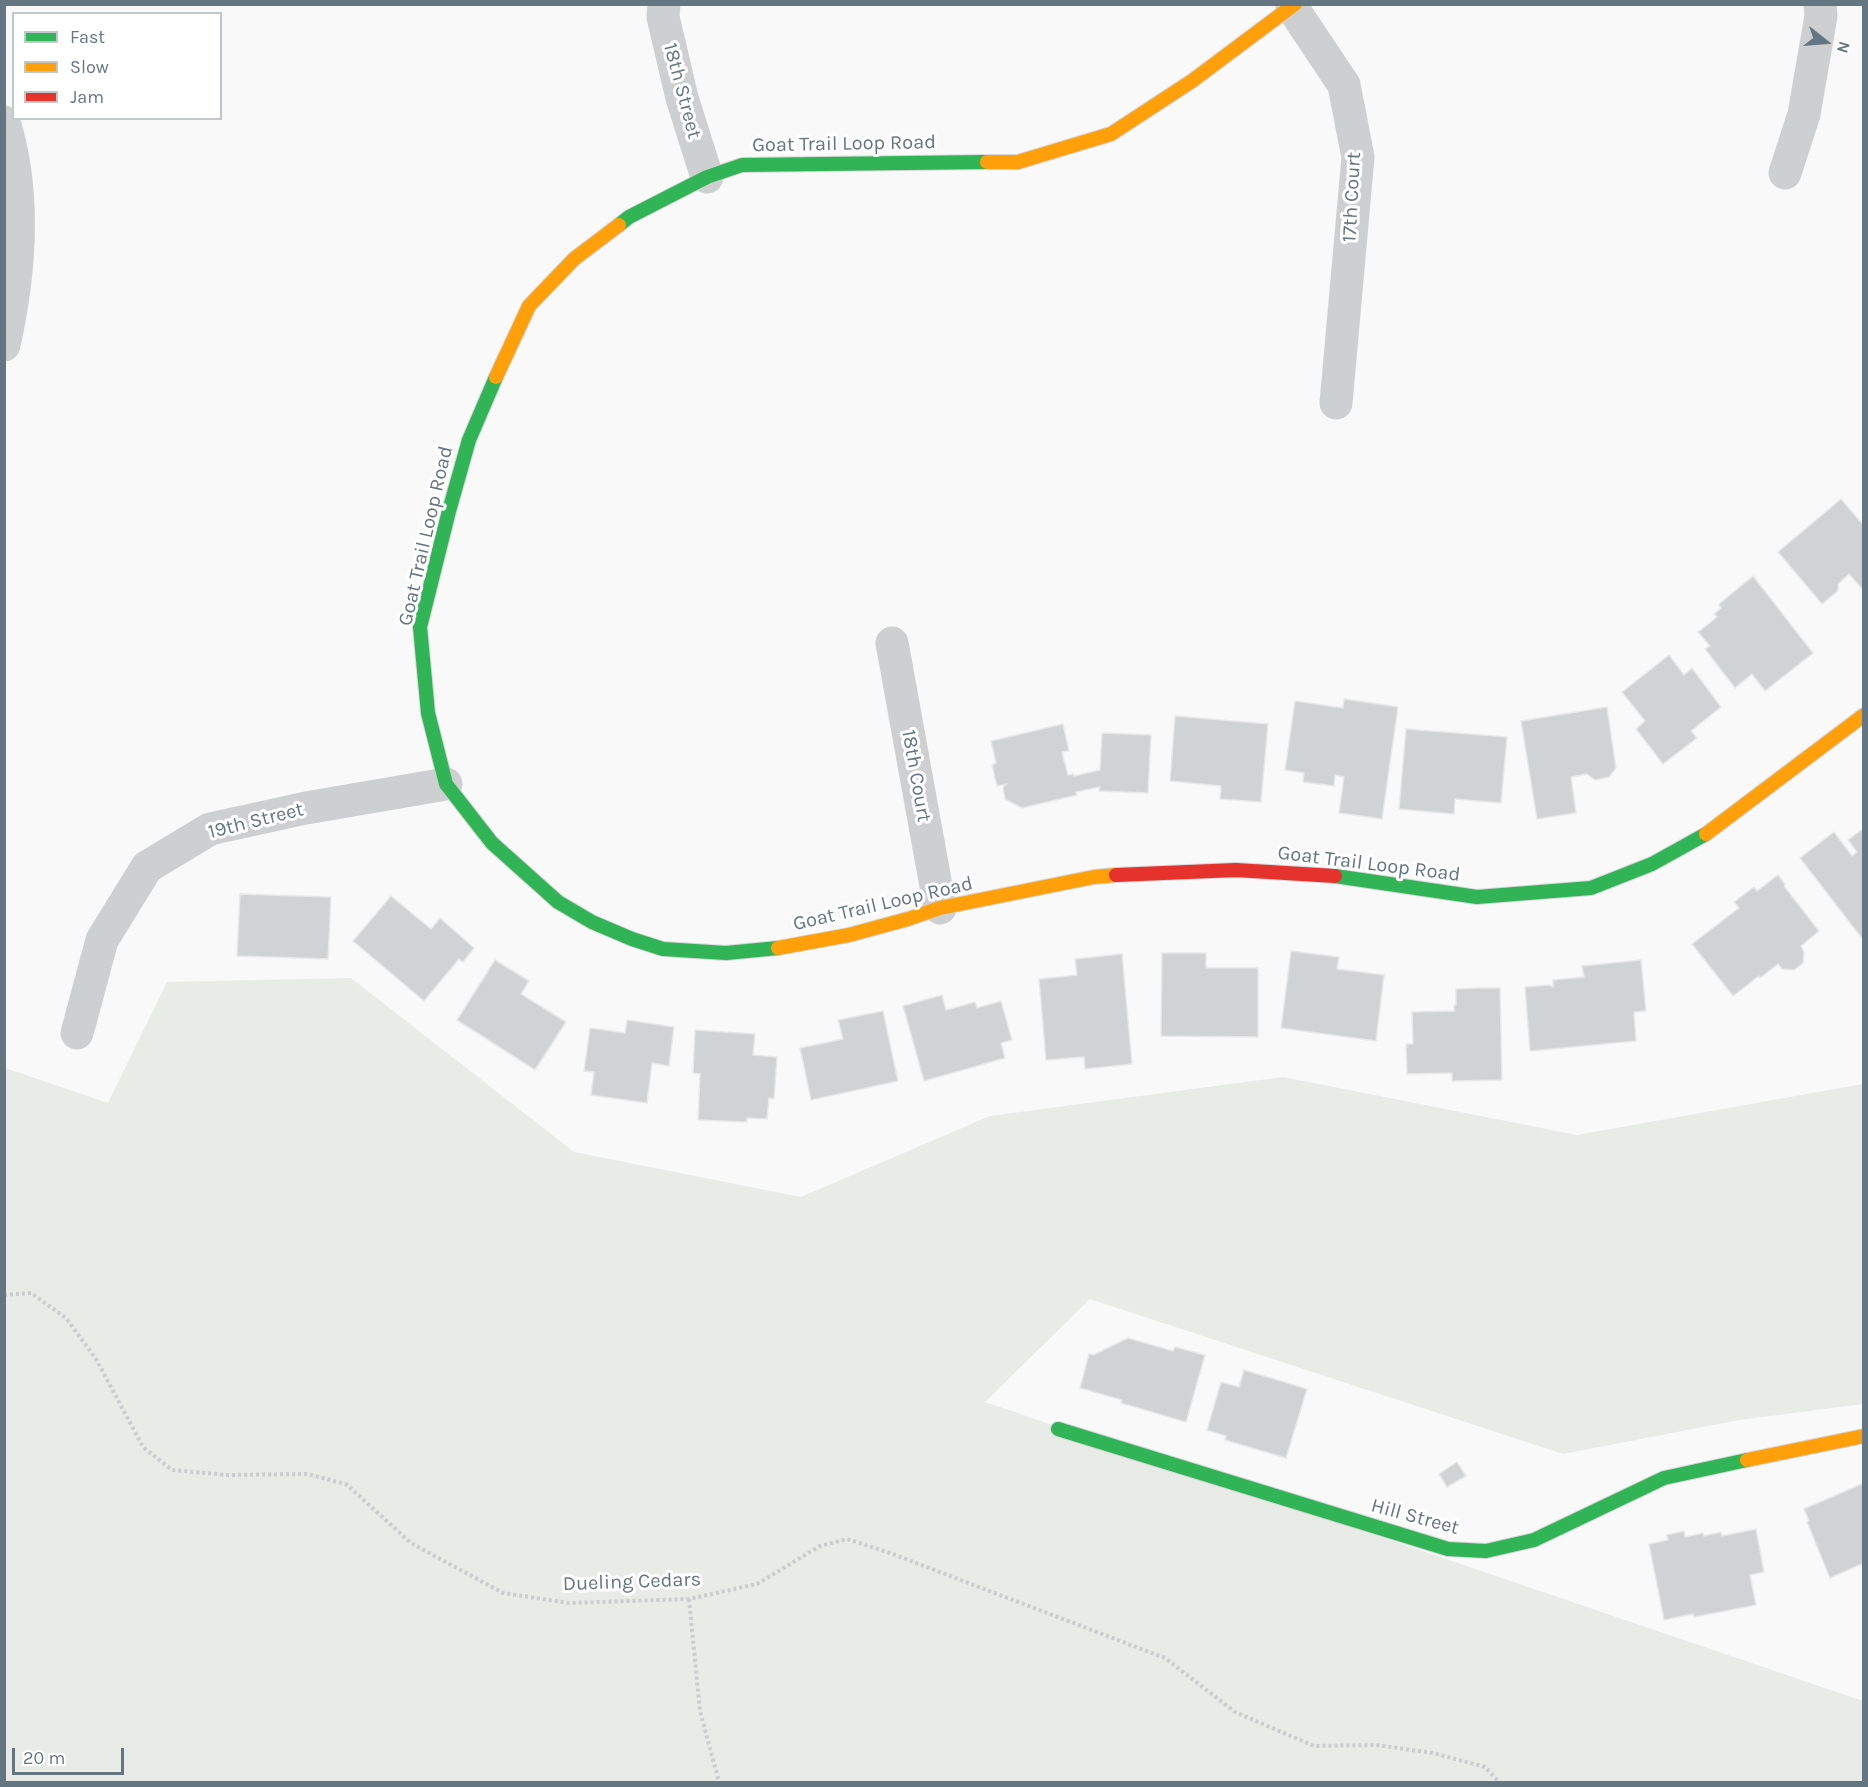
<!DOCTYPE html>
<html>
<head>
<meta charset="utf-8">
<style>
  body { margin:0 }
  #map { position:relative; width:1868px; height:1787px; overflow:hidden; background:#f9f9f9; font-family:Karla,sans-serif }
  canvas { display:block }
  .frame { position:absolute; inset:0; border:6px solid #657683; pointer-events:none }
  .legend { position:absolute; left:12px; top:12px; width:210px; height:108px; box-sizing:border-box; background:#fff; border:2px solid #c1c8cd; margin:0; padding:8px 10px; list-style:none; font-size:18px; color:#657683 }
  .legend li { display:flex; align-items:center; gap:12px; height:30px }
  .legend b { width:30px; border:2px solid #c1c8cd }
  .north { position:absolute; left:1796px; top:12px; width:60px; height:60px; -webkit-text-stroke:4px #fff; paint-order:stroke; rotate:107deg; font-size:16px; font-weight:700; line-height:24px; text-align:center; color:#657683 }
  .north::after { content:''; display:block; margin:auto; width:21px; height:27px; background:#657683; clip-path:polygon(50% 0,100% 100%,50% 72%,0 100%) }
  .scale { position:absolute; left:12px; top:1748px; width:112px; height:27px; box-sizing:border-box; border:3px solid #657683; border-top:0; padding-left:8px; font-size:18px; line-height:21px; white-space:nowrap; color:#657683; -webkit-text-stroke:4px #fff; paint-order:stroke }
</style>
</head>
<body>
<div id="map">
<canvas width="1868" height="1787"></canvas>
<div class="frame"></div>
<ul class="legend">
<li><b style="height:8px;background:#30b455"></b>Fast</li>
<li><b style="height:8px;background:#ff9f0a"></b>Slow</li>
<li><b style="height:8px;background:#e5322d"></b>Jam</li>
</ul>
<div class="north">N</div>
<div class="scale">20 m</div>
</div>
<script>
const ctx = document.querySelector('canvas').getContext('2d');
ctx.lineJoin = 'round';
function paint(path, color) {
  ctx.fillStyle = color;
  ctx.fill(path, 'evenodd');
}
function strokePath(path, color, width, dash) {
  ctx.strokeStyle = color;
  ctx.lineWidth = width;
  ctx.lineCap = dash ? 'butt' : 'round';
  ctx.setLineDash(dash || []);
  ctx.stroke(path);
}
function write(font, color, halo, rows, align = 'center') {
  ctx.font = font + ' Karla,sans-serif';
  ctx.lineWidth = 6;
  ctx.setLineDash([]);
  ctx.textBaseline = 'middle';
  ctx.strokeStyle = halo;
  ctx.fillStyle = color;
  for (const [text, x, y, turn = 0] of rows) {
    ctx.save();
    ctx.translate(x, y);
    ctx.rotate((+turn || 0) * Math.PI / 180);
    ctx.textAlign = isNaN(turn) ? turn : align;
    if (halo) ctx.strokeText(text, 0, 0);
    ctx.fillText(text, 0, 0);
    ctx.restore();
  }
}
const green = new Path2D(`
  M351 978 574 1152 801 1197 990 1116 1283 1077 1577 1135 1863 1084V1404L1739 1420 1563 1454 1090 1299 985 1402 1863 1701V1782H5V1068L108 1103 167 982Z`);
const building = new Path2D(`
  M1841 499 1864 526V591L1849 574 1838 584V591L1822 604 1778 552Z
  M1753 576 1813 653 1765 691 1752 674 1735 688 1705 649 1710 646 1698 632 1717 617 1714 614 1721 608 1719 604Z
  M1669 655 1684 675 1692 668 1721 707 1691 731 1697 738 1663 764 1636 729 1645 721 1622 692Z
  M1344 699 1398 707 1382 819 1339 813 1344 777 1335 775 1334 786 1303 782 1304 773 1285 770 1295 701 1343 708Z
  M1607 707 1616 768 1609 777 1595 780 1587 774 1571 777 1576 813 1537 819 1521 721Z
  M1175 716 1268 724 1261 802 1220 799 1221 786 1170 781Z
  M1063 724 1069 751 1062 752 1068 775 1073 774 1074 776 1100 770 1102 733 1151 735 1148 793 1099 791 1100 787 1076 792 1077 795 1022 808 1005 799 1003 787 1007 784 997 786 992 765 996 763 991 741Z
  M1406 729 1507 737 1501 803 1455 799 1454 814 1399 809Z
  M1864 828V941L1800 858 1834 832 1852 856 1857 852 1848 840Z
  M1778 875 1785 884 1784 886 1819 931 1801 946 1804 952 1803 963 1794 970 1782 969 1778 964 1760 978 1759 976 1733 996 1692 944 1739 908 1734 902 1754 887 1757 891Z
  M240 894 331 897 328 959 237 956Z
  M391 896 431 929 440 918 474 948 463 962 459 959 424 1001 353 941Z
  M1291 951 1339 957 1337 969 1384 975 1376 1041 1281 1028Z
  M1162 953H1206V968H1258V1037L1161 1036Z
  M1122 954 1132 1064 1085 1069 1084 1057 1046 1060 1039 979 1077 975 1075 959Z
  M495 960 529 981 521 994 566 1022 535 1070 457 1020Z
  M1641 960 1646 1011 1634 1012 1636 1041 1530 1051 1525 987 1549 985 1553 987V980L1584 977 1582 966Z
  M1476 988H1500L1502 1080 1452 1081V1073L1407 1074 1406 1044H1413L1412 1012 1454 1011V1005H1456V989Z
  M942 995 946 1010 975 1002 977 1008 1001 1001 1012 1040 1001 1043 1005 1058 924 1081 903 1006Z
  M883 1011 898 1081 811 1100 800 1048 843 1039 838 1020Z
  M627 1020 674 1027 669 1066 652 1063 647 1103 591 1095 594 1072 584 1071 590 1028 625 1033Z
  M695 1030 755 1034 753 1055 777 1057 774 1099 769 1098 767 1119 747 1118V1122L698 1120 700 1074 693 1073Z
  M1128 1338 1173 1351 1175 1347 1205 1355 1186 1422 1121 1403 1122 1400 1080 1388 1089 1354 1093 1355Z
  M1244 1370 1307 1389 1286 1458 1225 1440 1226 1436 1207 1430 1221 1382 1239 1387Z
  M1457 1462 1466 1476 1447 1487 1439 1474Z
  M1864 1483V1563L1830 1578 1807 1522 1809 1521 1804 1509Z
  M1756 1529 1764 1572 1750 1575 1756 1605 1694 1617 1693 1614 1664 1620 1649 1544 1668 1540 1667 1535 1684 1531 1685 1537 1703 1533 1704 1536 1721 1532 1722 1536Z`);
const path = new Path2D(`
  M4 1295 31 1293 66 1318 96 1359 143 1447 172 1470 227 1475 307 1474 346 1484 411 1543 503 1593 569 1603 689 1599 757 1584 820 1546 847 1539 890 1553 1165 1658 1235 1712 1314 1746 1376 1745 1433 1753 1485 1767 1499 1782
  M689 1599 700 1711 719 1782`);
const street = new Path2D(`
  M664 4 663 17 682 98 707 177
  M1292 7 1344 85 1358 157 1336 403
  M4 122C26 193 20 273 4 345
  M1785 173 1804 114 1821 16 1820 4
  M892 643 940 908
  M77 1033 102 940 147 867 210 829 306 808 446 784`);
const fast = new Path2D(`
  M619 225 629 217 707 177 742 165 987 162
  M496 377 469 440 449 511 420 627 428 713 446 784 492 843 558 902 592 922 632 939 663 949 726 953 778 948
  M1335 876 1477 897 1591 888 1652 864 1706 834
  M1058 1429 1448 1549 1486 1551 1534 1540 1664 1478 1747 1460`);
const slow = new Path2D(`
  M987 162H1018L1111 134 1192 81 1295 4
  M496 377 529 306 574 259 619 225
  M1706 834 1864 715
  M778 948 849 935 908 919 940 908 1094 877 1116 875
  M1747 1460 1864 1436`);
const jam = new Path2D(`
  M1116 875 1236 870 1335 876`);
const streetNames = [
  ["18th Street",682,91,75],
  ["Goat Trail Loop Road",844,144,-1],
  ["17th Court",1352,197,-87],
  ["Goat Trail Loop Road",426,536,-77],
  ["18th Court",916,776,80],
  ["19th Street",256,821,-14],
  ["Goat Trail Loop Road",1369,864,7],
  ["Goat Trail Loop Road",883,904,-13],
  ["Hill Street",1415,1517,15],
  ["Dueling Cedars",632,1582,-2]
];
paint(green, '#e8ebe6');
paint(building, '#d0d2d3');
strokePath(building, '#e8e8e8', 1.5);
strokePath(fast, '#d5d6d7', 16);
strokePath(slow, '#d5d6d7', 16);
strokePath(jam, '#d5d6d7', 16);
strokePath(path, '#cbcccd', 4, [3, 3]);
strokePath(street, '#cecfd0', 33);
strokePath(fast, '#30b455', 14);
strokePath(slow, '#ff9f0a', 14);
strokePath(jam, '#e5322d', 14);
write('20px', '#657683', '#fff', streetNames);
</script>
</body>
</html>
